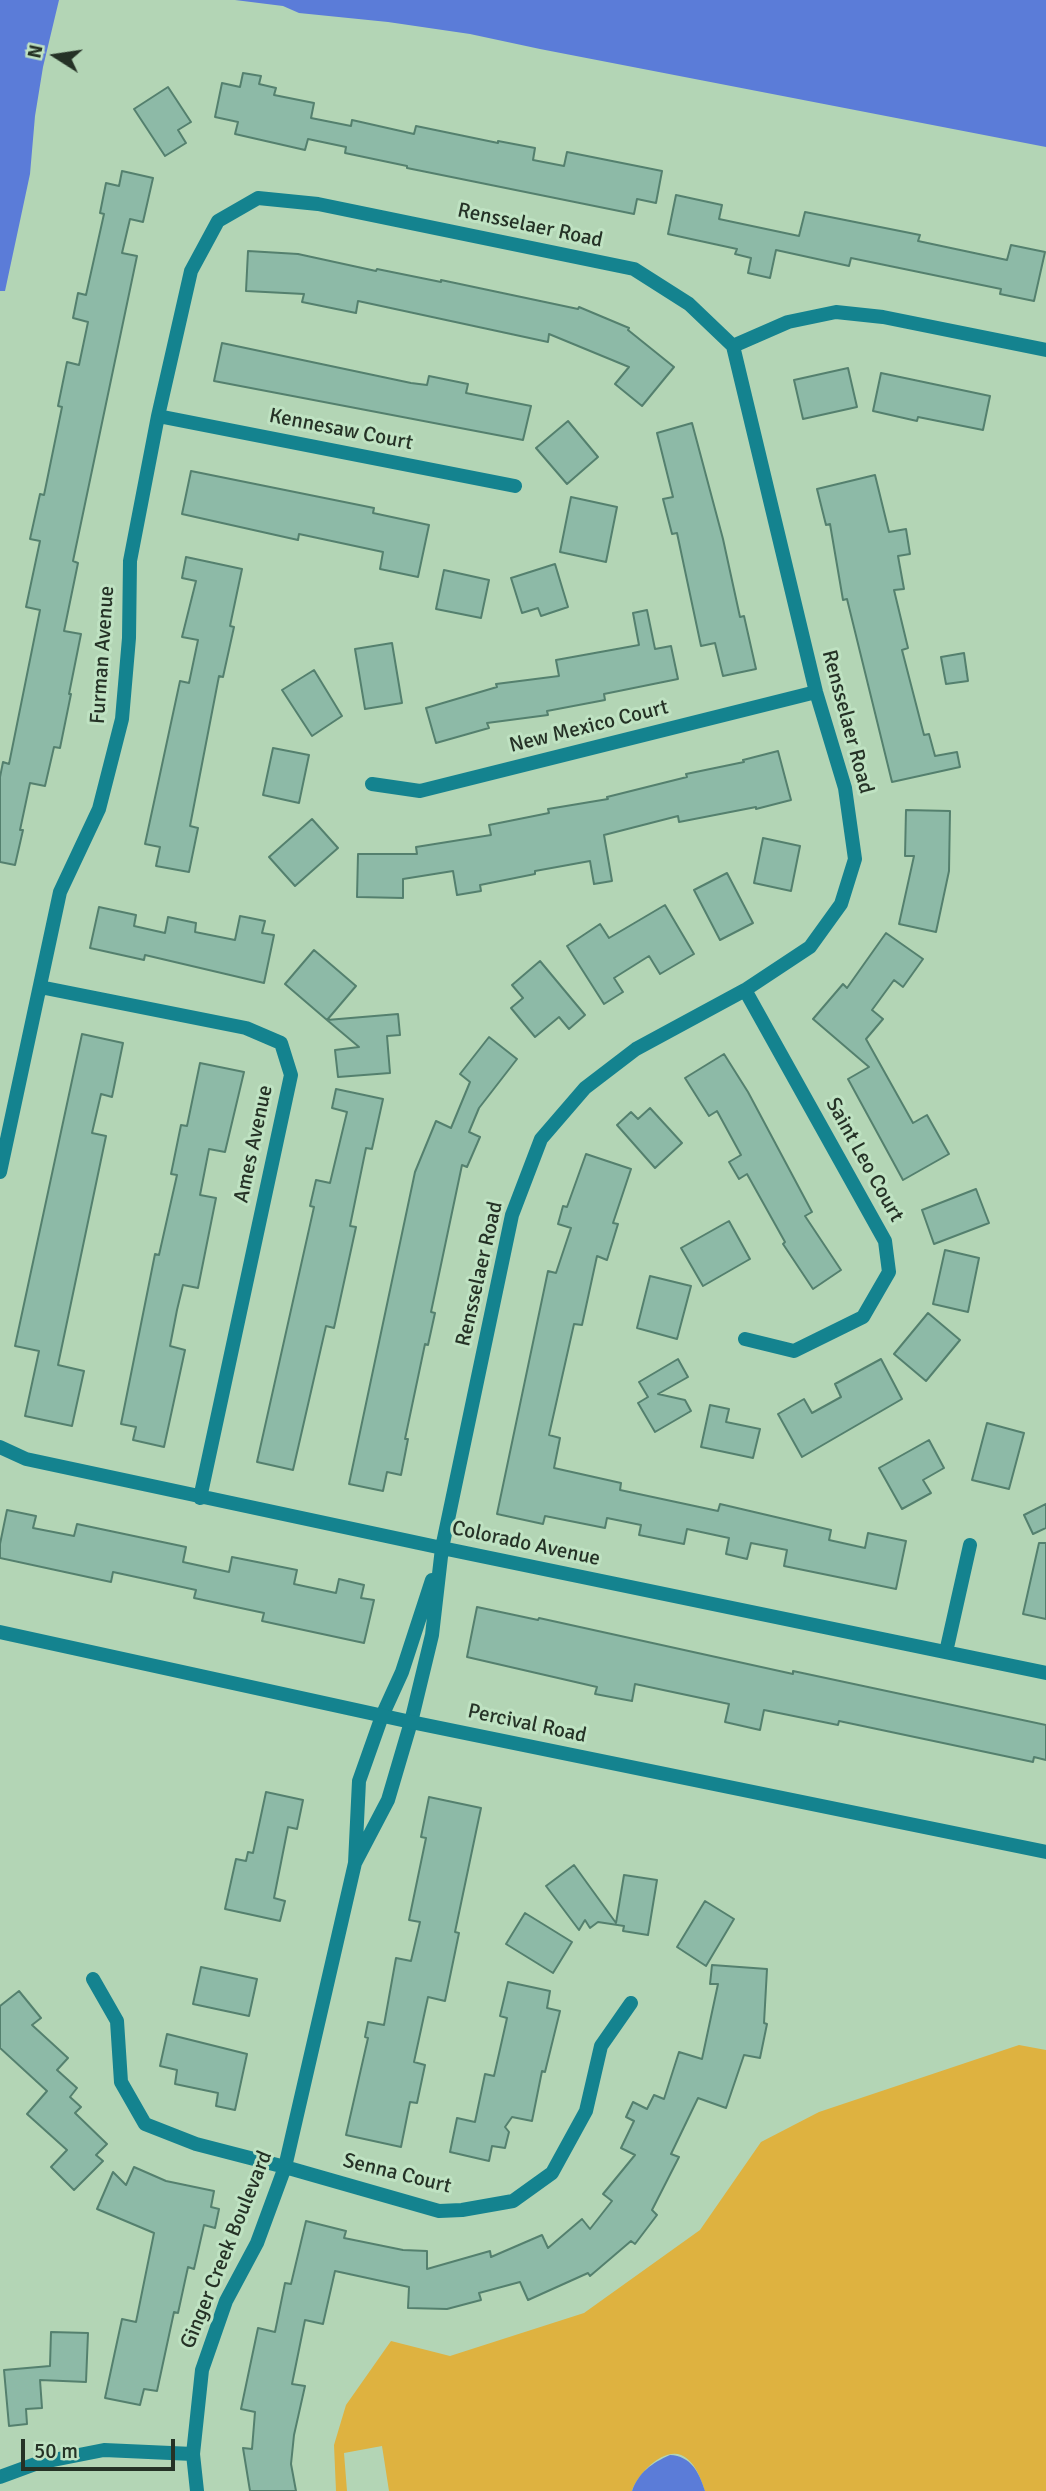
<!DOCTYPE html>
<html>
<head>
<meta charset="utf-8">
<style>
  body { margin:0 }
  #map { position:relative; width:1046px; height:2491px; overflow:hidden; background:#b3d5b5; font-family:Signika,sans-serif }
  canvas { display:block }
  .north { position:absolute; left:21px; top:21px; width:70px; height:70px; -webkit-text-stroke:5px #bfe2c2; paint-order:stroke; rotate:282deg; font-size:19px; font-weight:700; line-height:28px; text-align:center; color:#253226 }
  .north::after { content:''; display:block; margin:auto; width:24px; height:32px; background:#253226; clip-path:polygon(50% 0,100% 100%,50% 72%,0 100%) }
  .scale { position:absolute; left:21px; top:2439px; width:154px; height:32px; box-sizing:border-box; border:4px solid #253226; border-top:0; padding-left:9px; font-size:21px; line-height:24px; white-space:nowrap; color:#253226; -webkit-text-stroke:5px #bfe2c2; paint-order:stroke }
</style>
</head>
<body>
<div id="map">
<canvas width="1046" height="2491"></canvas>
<div class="north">N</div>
<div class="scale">50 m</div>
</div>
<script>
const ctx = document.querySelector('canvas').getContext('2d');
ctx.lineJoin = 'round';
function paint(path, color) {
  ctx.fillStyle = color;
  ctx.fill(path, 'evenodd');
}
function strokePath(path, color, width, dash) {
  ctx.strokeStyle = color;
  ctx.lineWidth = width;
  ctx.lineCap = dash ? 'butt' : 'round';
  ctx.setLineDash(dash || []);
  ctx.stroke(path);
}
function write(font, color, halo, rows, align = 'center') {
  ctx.font = font + ' Signika,sans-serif';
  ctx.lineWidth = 6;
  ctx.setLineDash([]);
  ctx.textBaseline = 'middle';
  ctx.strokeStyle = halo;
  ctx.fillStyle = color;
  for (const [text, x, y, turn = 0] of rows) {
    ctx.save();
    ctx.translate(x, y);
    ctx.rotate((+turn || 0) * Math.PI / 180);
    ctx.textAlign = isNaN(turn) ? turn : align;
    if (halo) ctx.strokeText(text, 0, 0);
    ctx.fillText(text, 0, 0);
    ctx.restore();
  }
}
const green = new Path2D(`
  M1019 2045 1046 2050V2491H705C701 2479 695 2461 681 2455 662 2448 637 2475 632 2491H389L382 2446 344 2453 347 2491H336L334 2445 346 2405 391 2341 450 2356 584 2313 700 2230 761 2142 819 2112Z`);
const water = new Path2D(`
  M0 0H59L43 67 35 116 30 174 5 291H0Z
  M235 0H1046V147L540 49 470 34 388 22 299 13 283 6Z
  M670 2455C691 2456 699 2472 705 2491H632C639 2472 652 2463 670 2455Z`);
const building = new Path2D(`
  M243 73 261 76 259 84 276 88 274 95 314 103 311 118 351 126 352 120 414 134 416 126 498 143V141L535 148 533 160 564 166 567 152 662 171 656 203 637 199 634 214 407 168V166L345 153 346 147 308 139 305 150 235 134 238 122 215 117 222 83 240 87Z
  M168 87 191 122 178 130 186 143 165 156 134 109Z
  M122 171 153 178 143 222 130 219 122 253 137 256 73 561 78 563 64 631 81 634 69 694H71L60 748 54 747 45 786 30 783 20 830H23L15 865 0 862V777L3 762 9 764 40 610 26 607 40 541 30 539 40 494 44 495 62 407 58 406 67 362 79 365 88 322 73 318 78 293 86 295 104 214 100 213 106 183 119 186Z
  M676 195 722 205 719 219 799 236 805 212 920 235 918 241 1007 260 1011 245 1045 252 1034 301 1000 294 1001 289 851 258 849 266 776 250 770 278 748 273 751 258 735 254 737 249 668 234Z
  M248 251 298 254 376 271 377 269 441 282V280L578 309 579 307 629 328 628 330 674 367 642 406 615 384 629 367 549 334 548 342 358 301 356 313 302 302 304 294 246 291Z
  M222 343 411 383 427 385 429 376 468 384 466 393 531 406 523 440 214 381Z
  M848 368 857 407 803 419 794 380Z
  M881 373 990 396 983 430 918 417 917 421 873 411Z
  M568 421 598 457 567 484 536 448Z
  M692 423 723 539 740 617 744 616 756 669 723 676 715 643 701 646 677 533 672 534 663 499 673 497 657 433Z
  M191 471 374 508 373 513 429 525 418 577 380 569 383 552 299 534 298 540 182 514Z
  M875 475 889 532 906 529 910 554 898 556 904 589 894 590 908 648 902 650 924 735 929 734 935 756 957 752 960 767 892 782 847 599 843 600 830 524 826 525 817 489Z
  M571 497 617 507 606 562 560 552Z
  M186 557 242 569 230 626 234 627 223 677 219 676 190 826 198 828 189 872 156 866 160 847 145 844 180 681 189 683 198 640 182 637 196 581 182 578Z
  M555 564 568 607 541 616 538 608 522 613 511 578Z
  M444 570 489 580 481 618 436 609Z
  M647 610 655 649 671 646 678 679 604 694 605 700 547 711 548 715 487 723 489 728 436 743 426 708 497 687 496 684 559 676 556 660 639 645 633 613Z
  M392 643 402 703 365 709 355 649Z
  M964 653 968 681 946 684 941 657Z
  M314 670 342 716 312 736 282 690Z
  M273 748 309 755 299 803 263 795Z
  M778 751 791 800 756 809V807L679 822 678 816 604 835 612 881 594 884 590 861 535 871V874L480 885 481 891 457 895 453 871 403 879V898L357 897 358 854H417L416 847 491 835 489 825 549 813 548 809 608 799 607 797 687 777 686 774 744 762 743 760Z
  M906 810 950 811 949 871 936 932 899 924 914 856H905Z
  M312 819 338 848 295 886 269 857Z
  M763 838 800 846 791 891 754 883Z
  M727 873 753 923 720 940 694 890Z
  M665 905 694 954 660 974 649 956 614 978 623 992 604 1004 567 946 600 924 609 938Z
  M99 907 136 915 134 926 165 933 168 917 196 923 195 932 235 940 240 916 265 921 262 933 274 935 264 983 145 955 144 960 90 948Z
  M886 933 923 959 903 987 894 980 872 1010 883 1019 866 1039 913 1123 927 1115 949 1154 903 1180 848 1079 869 1067 813 1019 843 984 847 988Z
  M314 950 356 986 327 1020 285 984Z
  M540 961 585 1015 569 1029 559 1017 535 1037 511 1008 523 998 512 985Z
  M398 1014 400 1035 387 1036 390 1073 338 1077 335 1050 359 1047 327 1020Z
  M82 1034 123 1043 112 1097 101 1094 92 1133 106 1136 58 1365 84 1371 72 1426 25 1416 39 1351 15 1346Z
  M489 1037 517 1059 479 1108 469 1132 480 1137 467 1167 462 1165 431 1312 435 1313 428 1345 425 1344 405 1439H408L401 1475 387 1472 383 1491 349 1484 415 1172 436 1121 451 1128 470 1082 460 1074Z
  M724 1054 748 1092 812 1212 805 1216 841 1270 813 1289 783 1244 785 1242 747 1174 739 1179 729 1162 741 1155 717 1111 709 1116 685 1078Z
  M200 1063 244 1072 225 1152 209 1149 200 1195 216 1198 198 1288 183 1285 177 1310 170 1346 185 1350 164 1447 133 1440 136 1427 121 1424 155 1254 159 1255 177 1175 171 1174 181 1125 187 1126Z
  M336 1089 383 1099 372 1149 366 1148 350 1226 356 1227 334 1328 326 1326 293 1470 257 1462 314 1207 310 1206 316 1180 330 1183 347 1112 332 1108Z
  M650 1108 682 1143 655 1168 617 1125 631 1112 638 1119Z
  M586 1154 631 1169 613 1223 618 1224 607 1260 597 1256 582 1325 574 1324 549 1435 560 1438 554 1468 621 1483 620 1490 718 1511 720 1504 831 1530 829 1540 865 1548 868 1533 906 1541 896 1589 784 1566 787 1550 751 1543 747 1559 726 1554 729 1538 687 1529 684 1544 639 1535 641 1525 607 1518 605 1528 545 1516 543 1524 497 1514 548 1271 556 1273 571 1228 558 1224 563 1206 567 1207Z
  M976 1189 989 1223 934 1244 922 1210Z
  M729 1221 750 1259 703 1286 681 1248Z
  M945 1250 979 1258 968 1312 933 1304Z
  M650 1276 691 1286 677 1339 637 1328Z
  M928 1313 960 1340 926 1381 894 1354Z
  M678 1359 688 1377 658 1394 685 1400 691 1411 655 1432 638 1403 648 1397 639 1382Z
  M881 1359 902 1399 802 1457 778 1414 804 1399 812 1413 841 1397 835 1384Z
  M710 1405 729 1409 726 1422 760 1429 753 1458 701 1447Z
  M987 1423 1024 1433 1009 1489 972 1480Z
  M929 1440 944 1468 923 1480 931 1493 902 1509 879 1468Z
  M1046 1504V1528L1033 1534 1024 1515Z
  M7 1510 36 1516 33 1528 74 1536 77 1524 186 1547 183 1562 229 1572 232 1557 297 1570 294 1584 336 1593 339 1579 364 1585 361 1598 374 1600 364 1643 262 1621 264 1613 194 1598 196 1590 113 1572 111 1582 0 1558V1544Z
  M1039 1543H1046V1619L1023 1614Z
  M477 1607 538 1620 539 1618 793 1674V1671L1046 1725V1760L1034 1757 1033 1762 839 1721 838 1725 764 1710 760 1730 725 1722 729 1704 635 1684 632 1701 595 1694 597 1687 467 1657Z
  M266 1792 303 1800 297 1829 288 1827 274 1898 285 1901 280 1921 225 1909 236 1859 246 1861 248 1852 253 1853Z
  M429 1797 481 1808 455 1932 459 1933 445 2001 428 1997 414 2062 425 2065 417 2103 410 2102 401 2147 346 2135 368 2038 365 2037 368 2022 384 2025 396 1958 411 1961 420 1922 409 1920 426 1838 421 1837Z
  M574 1865 616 1923 624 1875 657 1880 648 1935 623 1931 624 1926 598 1922 590 1928 585 1920 579 1930 546 1886Z
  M705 1901 734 1919 706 1966 677 1947Z
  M525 1913 572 1942 553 1973 506 1944Z
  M712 1965 767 1969 764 2023 767 2024 760 2058 744 2055 726 2108 698 2098 671 2154 679 2157 652 2210 657 2215 635 2244 631 2241 590 2276 588 2273 528 2300 520 2282 479 2293 481 2300 447 2309 408 2308 409 2287 335 2271 323 2324 305 2320 292 2384 305 2386 294 2435 291 2464 296 2491H250L243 2448 252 2449 255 2412 241 2409 258 2328 275 2332 285 2283 291 2284 306 2221 346 2231 344 2238 403 2250 427 2251V2269L490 2251 491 2257 542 2235 548 2248 582 2219 590 2229 612 2201 603 2194 635 2155 621 2148 634 2121 626 2117 633 2102 647 2109 654 2095 664 2099 679 2052 702 2059 718 1984H710Z
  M201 1967 257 1979 249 2016 193 2004Z
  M508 1982 550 1991 547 2008 560 2011 545 2072 542 2071 532 2121 512 2117 505 2127 509 2132 505 2148 492 2146 489 2161 450 2152 457 2118 475 2122 485 2074 494 2076 507 2018 500 2016Z
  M19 1991 41 2018 32 2025 68 2058 57 2070 77 2088 70 2097 81 2107 75 2113 107 2144 96 2155 103 2161 74 2190 51 2167 67 2150 27 2114 47 2091 0 2048V2006Z
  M167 2034 247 2054 235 2110 216 2106 218 2093 175 2084 177 2070 160 2066Z
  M134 2167 166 2181 214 2191 211 2207 219 2209 215 2228 204 2225 194 2269 188 2267 178 2313 174 2312 157 2391 144 2389 140 2405 105 2398 122 2319 136 2322 154 2233 97 2209 113 2172 126 2185Z
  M51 2332 88 2333 86 2382 40 2380 42 2408 26 2409 27 2424 9 2426 4 2370 50 2366Z`);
const minor = new Path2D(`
  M733 346 788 322 836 312 883 317 1046 350
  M158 416 515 486
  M372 784 420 791 816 692
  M40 987 246 1028 281 1043 291 1075 200 1498
  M745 990 885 1241 889 1272 863 1317 794 1351 745 1339
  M0 1172 60 892 99 809 122 719 129 638 130 561 158 416 191 271 218 221 258 198 318 204 634 269 689 304 733 346 816 692 845 788 855 859 841 904 810 947 745 990 636 1049 585 1088 541 1139 512 1215 442 1548 432 1635 411 1722 388 1800 355 1863
  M0 1447 26 1459 442 1548 1046 1673
  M946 1652 970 1545
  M93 1979 117 2021 121 2082 145 2124 196 2144 285 2167 439 2211 462 2210 513 2201 552 2173 586 2111 601 2046 631 2003
  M0 2477 38 2463 104 2450 193 2454
  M197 2491 193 2454 202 2370 226 2301 257 2243 285 2167 355 1863 359 1781 382 1716 402 1672 432 1580`);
const tertiary = new Path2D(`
  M0 1632 411 1722 1046 1852`);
const streetNames = [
  ["Rensselaer Road",530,226,12],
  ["Kennesaw Court",341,430,11],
  ["Furman Avenue",103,655,-86],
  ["Rensselaer Road",847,722,75],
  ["New Mexico Court",589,727,-14],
  ["Ames Avenue",254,1144,-78],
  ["Saint Leo Court",864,1160,61],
  ["Rensselaer Road",480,1274,-77],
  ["Colorado Avenue",526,1544,12],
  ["Percival Road",527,1724,12],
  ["Senna Court",397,2174,14],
  ["Ginger Creek Boulevard",227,2250,-68]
];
paint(green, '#deb240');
paint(water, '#5b7cd8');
paint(building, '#8dbaa7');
strokePath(building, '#54806e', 2);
strokePath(minor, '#14838f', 14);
strokePath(tertiary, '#14838f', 14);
write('21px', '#253226', '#bfe2c2', streetNames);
</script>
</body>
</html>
